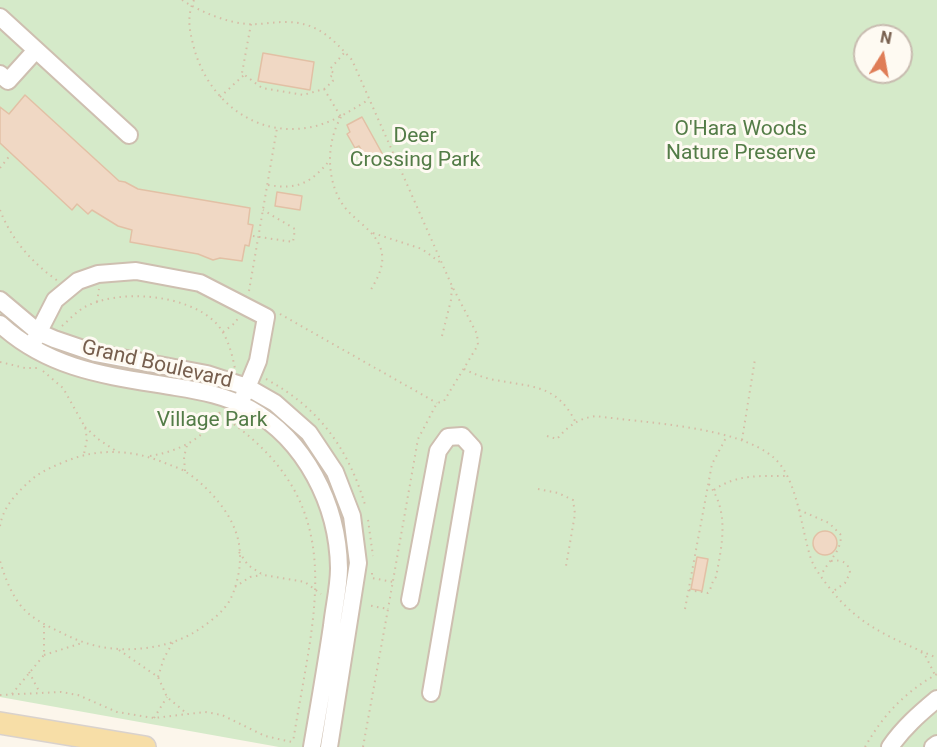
<!DOCTYPE html>
<html>
<head>
<meta charset="utf-8">
<style>
  body { margin:0 }
  #map { position:relative; width:937px; height:747px; overflow:hidden; background:#fcf6eb; font-family:Roboto,sans-serif }
  canvas { display:block }
  .north { position:absolute; left:853px; top:24px; width:60px; height:60px; box-sizing:border-box; background:#fefaf2; border:2px solid #c8bcb0; border-radius:50%; rotate:11deg; font-size:16px; font-weight:700; line-height:24px; text-align:center; color:#775f4e }
  .north::after { content:''; display:block; margin:auto; width:21px; height:27px; background:#df7d57; clip-path:polygon(50% 0,100% 100%,50% 72%,0 100%) }
</style>
</head>
<body>
<div id="map">
<canvas width="937" height="747"></canvas>
<div class="north">N</div>
</div>
<script>
const ctx = document.querySelector('canvas').getContext('2d');
ctx.lineJoin = 'round';
function paint(path, color) {
  ctx.fillStyle = color;
  ctx.fill(path, 'evenodd');
}
function strokePath(path, color, width, dash) {
  ctx.strokeStyle = color;
  ctx.lineWidth = width;
  ctx.lineCap = dash ? 'butt' : 'round';
  ctx.setLineDash(dash || []);
  ctx.stroke(path);
}
function write(font, color, halo, rows, align = 'center') {
  ctx.font = font + ' Roboto,sans-serif';
  ctx.lineWidth = 6;
  ctx.setLineDash([]);
  ctx.textBaseline = 'middle';
  ctx.strokeStyle = halo;
  ctx.fillStyle = color;
  for (const [text, x, y, turn = 0] of rows) {
    ctx.save();
    ctx.translate(x, y);
    ctx.rotate((+turn || 0) * Math.PI / 180);
    ctx.textAlign = isNaN(turn) ? turn : align;
    if (halo) ctx.strokeText(text, 0, 0);
    ctx.fillText(text, 0, 0);
    ctx.restore();
  }
}
const green = new Path2D(`
  M0 0H937V747H279L0 697ZM865 36H901V72H865Z`);
const building = new Path2D(`
  M263 53 314 62 310 90 258 81Z
  M25 95 119 181 125 182 138 189 250 208 248 224 253 225 249 246 245 245 242 261 220 258 213 260 198 254 130 242 132 230 118 226 92 210 88 214 77 204 72 210 0 143V107L9 114Z
  M362 117 383 155 369 163 359 146 355 148 347 134 350 132 347 125Z
  M277 192 302 196 300 210 275 206Z
  M813 543a12 12 0 1 1 24 0a12 12 0 1 1-24 0Z
  M697 557 708 559 702 591 691 589Z`);
const path = new Path2D(`
  M182 0C201 12 225 22 247 24 260 25 272 22 285 22 317 22 332 38 352 60L452 286 477 334 478 345 444 401 437 403 418 439 388 609
  M194 0C187 15 189 29 193 44 204 91 243 130 293 129 322 129 344 115 368 100
  M251 24 242 73 262 88 303 95 324 89 333 81 330 77 334 74 330 69 345 52
  M324 89 341 117
  M220 97 244 75
  M341 117C326 143 326 180 343 205 355 222 379 232 382 254 384 268 376 281 369 293
  M0 168 11 154
  M268 185C298 190 311 183 330 160
  M0 210C11 239 32 263 58 281
  M373 233 422 249 441 263
  M253 236 293 242 295 229 263 210
  M249 291 277 128
  M97 302 99 289
  M280 314 437 403
  M62 326C69 320 75 313 83 308 118 288 186 294 215 322 227 334 232 353 235 369
  M223 332 235 323 238 318
  M442 336 451 300 452 286
  M0 362 25 368H38
  M464 369C474 374 484 378 495 380 531 387 556 384 575 421
  M43 371 63 388 85 427 87 439 84 454
  M266 379C321 409 349 450 366 508
  M219 414C354 502 314 608 293 742
  M85 427 98 439 116 451
  M547 436 557 439C568 426 579 418 596 416 644 423 736 426 773 457 798 478 801 529 811 559 815 569 821 577 828 586 859 627 892 638 937 658
  M742 440 755 359
  M150 456C180 451 206 438 221 410
  M185 471 184 457 187 445
  M538 489 558 493 573 500 575 514 566 566
  M714 490C737 474 759 476 786 476
  M799 510 829 523 841 535C841 552 829 560 821 575
  M368 520 373 556
  M0 526C3 506 18 492 32 479 42 471 52 467 64 462 97 448 131 449 165 463 172 466 180 468 186 472 204 483 228 509 235 530 244 551 240 580 230 600 222 614 206 625 193 633 162 651 116 654 83 642 74 639 66 635 58 631 45 625 30 617 21 606 10 592 5 577 0 561
  M239 552 248 565 263 575 305 582 321 594
  M831 561C842 559 849 563 850 573L845 583 832 592
  M372 573V578L393 582
  M235 587 250 577 262 575
  M689 590 708 593C712 588 711 582 716 577 722 545 730 511 708 483
  M685 609 712 464 727 436
  M119 650 158 677 167 697 185 712
  M921 652 926 657 935 675
  M44 655 82 643
  M29 672 40 693
  M158 677 164 658 173 642
  M12 694 44 655V625
  M0 695 61 692 78 695 117 712 154 718 205 712 222 715 265 736 292 742
  M154 718 167 697
  M363 747 388 609 367 605
  M865 747C883 715 905 692 937 674`);
const minor = new Path2D(`
  M0 17 129 135
  M0 74 8 81 36 50
  M0 300 38 332 54 339 95 353 207 374 247 387 275 403 309 433 335 472 352 516 358 563 329 747
  M0 324C51 371 111 376 176 387 201 391 227 396 250 409 305 440 338 504 339 568 339 587 334 607 332 626 326 667 319 707 312 747
  M34 341 55 300 78 281 98 274 136 271 200 283 266 317 258 361 244 395
  M410 600 438 451 448 437 462 436 473 448 431 693
  M890 747C903 728 919 714 937 699
  M933 747 937 744`);
const major = new Path2D(`
  M0 723 145 747`);
const parkNames = [
  ["O'Hara Woods",741,130],
  ["Nature Preserve",741,154],
  ["Deer",415,137],
  ["Crossing Park",415,161],
  ["Village Park",212,421]
];
const streetNames = [
  ["Grand Boulevard",157,365,13]
];
paint(green, '#d5eac9');
paint(building, '#f0d8c4');
strokePath(building, '#e2c0a5', 1.5);
strokePath(minor, '#cebfb0', 20);
strokePath(major, '#d9d2cd', 24);
strokePath(path, '#d6bca6', 2, [1.5, 4.5]);
strokePath(minor, '#fff', 16);
strokePath(major, '#f7dea7', 21);
write('21px', '#537c47', '#fefaf2', parkNames);
write('21px', '#775f4e', '#fefaf2', streetNames);
</script>
</body>
</html>
